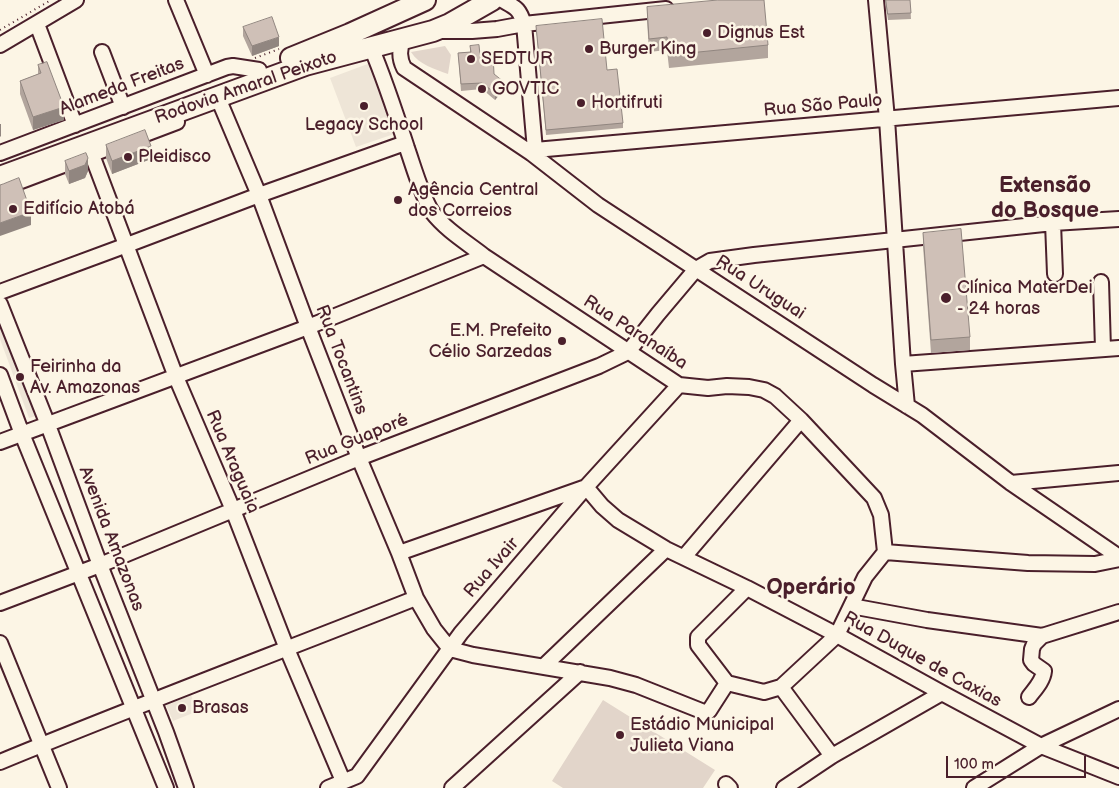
<!DOCTYPE html>
<html>
<head>
<meta charset="utf-8">
<style>
  body { margin:0 }
  #map { position:relative; width:1119px; height:788px; overflow:hidden; background:#fcf5e5; font-family:"Balsamiq Sans",sans-serif }
  canvas { display:block }
  .scale { position:absolute; left:946px; top:756px; width:140px; height:22px; box-sizing:border-box; border:2px solid #4a1f2b; border-top:0; padding-left:6px; font-size:15px; line-height:18px; white-space:nowrap; color:#4a1f2b; -webkit-text-stroke:4px #fcf5e5; paint-order:stroke }
</style>
</head>
<body>
<div id="map">
<canvas width="1119" height="788"></canvas>
<div class="scale">100 m</div>
</div>
<script>
const ctx = document.querySelector('canvas').getContext('2d');
ctx.lineJoin = 'round';
function paint(path, color) {
  ctx.fillStyle = color;
  ctx.fill(path, 'evenodd');
}
function strokePath(path, color, width, dash) {
  ctx.strokeStyle = color;
  ctx.lineWidth = width;
  ctx.lineCap = dash ? 'butt' : 'round';
  ctx.setLineDash(dash || []);
  ctx.stroke(path);
}
function write(font, color, halo, rows, align = 'center') {
  ctx.font = font + ' "Balsamiq Sans",sans-serif';
  ctx.lineWidth = 5;
  ctx.setLineDash([]);
  ctx.textBaseline = 'middle';
  ctx.strokeStyle = halo;
  ctx.fillStyle = color;
  for (const [text, x, y, turn = 0] of rows) {
    ctx.save();
    ctx.translate(x, y);
    ctx.rotate((+turn || 0) * Math.PI / 180);
    ctx.textAlign = isNaN(turn) ? turn : align;
    if (halo) ctx.strokeText(text, 0, 0);
    ctx.fillText(text, 0, 0);
    ctx.restore();
  }
}
const built = new Path2D(`
  M373 62 397 133 356 147 330 78Z
  M0 309 40 415 29 418 0 339Z
  M191 695 198 711 173 721 166 705Z`);
const green = new Path2D(`
  M445 46 451 55 448 74C435 69 419 65 411 52Z
  M603 700 715 770 703 788H563L552 781Z`);
const path = new Path2D(`
  M0 30 51 0
  M255 58 279 49`);
const minor = new Path2D(`
  M176 0 207 75
  M502 0C516 8 519 8 524 24L535 150
  M876 0 887 119 903 364 907 406
  M37 24 75 125
  M441 31H472L497 29 524 24 666 9
  M403 40C399 50 399 58 404 68L531 153 598 205 873 385 922 415 1011 483 1119 557
  M0 45 76 0
  M371 47C385 80 396 114 407 148 413 165 422 197 432 212 446 230 466 242 484 256L679 385 708 388 727 386 749 387 764 390 775 396 801 420 874 498 881 515 885 552 865 577 837 635 781 687
  M102 52 123 107
  M221 105 259 195 308 327 359 458 399 553 416 598 434 629 450 649 473 655 610 678 636 685 704 712 709 711 727 683
  M0 153 227 67 233 66 259 70
  M531 153 535 150 1119 98
  M92 155 176 377 233 510 287 649 343 781
  M0 189 177 122
  M1053 223 1055 274
  M1101 282 1103 349
  M0 292 127 245 259 195 405 143
  M0 304 48 425 100 565 166 732 186 788
  M903 364 1119 348
  M0 375 22 434 166 788
  M0 442 308 327 484 256
  M1011 483 1119 473
  M885 552 1028 563 1095 564 1119 559
  M399 553 586 487 602 506 618 520 666 549 747 588 837 635 942 693 1041 746 1119 777
  M684 557 801 420
  M747 588 698 637V645L727 683 764 692 781 687 832 756
  M0 603 100 565 359 458 599 366 628 352 658 314 696 269 710 261 754 255 1053 223 1119 219
  M851 606 927 620 1042 636 1119 612
  M0 643 59 788
  M544 666 666 549
  M1029 697C1035 689 1043 681 1044 671L1034 664 1031 660 1032 649 1034 644 1042 636
  M0 762C138 705 277 653 416 598
  M726 784 730 788
  M328 788 357 776 461 633 586 487 679 385
  M452 788 580 672
  M784 788 832 756 942 693
  M974 788 1041 746 1119 709`);
const highway = new Path2D(`
  M291 58 350 34 425 0
  M0 177 305 65 433 31 450 24 492 0`);
const wall = new Path2D(`
  M885 0H910L911 19 888 20Z
  M647 7 768 45V58L669 68 667 50 649 52 647 20Z
  M536 26 607 70 623 123V128L546 135Z
  M243 27 279 46 252 56 243 36Z
  M470 46 480 55 504 89 495 100 482 89 461 91 458 53 470 52Z
  M38 65 64 120 33 130 20 94V81L38 74Z
  M106 145 151 159 112 174 106 158Z
  M65 161 88 171 85 178 69 184 65 174Z
  M923 233 970 337V350L931 353 923 246Z`);
const shadedWall = new Path2D(`
  M279 37V46L252 56V46Z
  M504 82V89L495 100V93Z
  M64 107V120L33 130V117Z
  M0 124H1V136L0 137Z
  M151 146V159L112 174V161Z
  M88 158V171L85 178 69 184V171Z
  M31 212V225L0 236V223Z`);
const building = new Path2D(`
  M718 0H764L768 45 669 55 667 37 649 39 647 7Z
  M886 0H910L911 13 888 14Z
  M272 17 279 37 252 46 243 27Z
  M602 19 607 70 617 69 623 123 546 130 536 26Z
  M479 45 480 55 493 54 494 74 504 82 495 93 482 83 461 84 458 53 471 52 470 46Z
  M47 62 64 107 33 117 20 81 41 73 38 65Z
  M145 130 151 146 112 161 106 145Z
  M86 153 88 158 85 165 69 171 65 161Z
  M19 178 31 212 0 223V185L3 184Z
  M961 229 970 337 931 340 923 233Z`);
const markers = [
  [707,33,5,"#4a1f2b"],
  [589,49,5,"#4a1f2b"],
  [471,59,5,"#4a1f2b"],
  [482,89,5,"#4a1f2b"],
  [581,103,5,"#4a1f2b"],
  [364,106,5,"#4a1f2b"],
  [128,157,5,"#4a1f2b"],
  [398,200,5,"#4a1f2b"],
  [13,209,5,"#4a1f2b"],
  [946,298,6,"#4a1f2b"],
  [562,341,5,"#4a1f2b"],
  [20,377,5,"#4a1f2b"],
  [182,708,5,"#4a1f2b"],
  [620,735,5,"#4a1f2b"]
];
const poiNames = [
  ["Dignus Est",717,33],
  ["Burger King",599,49],
  ["SEDTUR",481,59],
  ["GOVTIC",492,89],
  ["Hortifruti",591,103],
  ["Legacy School",364,125,"center"],
  ["Pleidisco",138,157],
  ["Agência Central",408,190],
  ["dos Correios",408,211],
  ["Edifício Atobá",23,209],
  ["Clínica MaterDei",957,288],
  ["- 24 horas",957,309],
  ["E.M. Prefeito",552,331,"right"],
  ["Célio Sarzedas",552,352,"right"],
  ["Feirinha da",30,367],
  ["Av. Amazonas",30,388],
  ["Brasas",192,708],
  ["Estádio Municipal",630,725],
  ["Julieta Viana",630,746]
];
const streetNames = [
  ["Alameda Freitas",122,87,-21],
  ["Rodovia Amaral Peixoto",246,88,-19],
  ["Rua São Paulo",823,106,-5],
  ["Rua Uruguai",760,288,33],
  ["Rua Paranaíba",635,333,33],
  ["Rua Tocantins",341,360,69],
  ["Rua Guaporé",357,440,-22],
  ["Rua Araguaia",232,462,67],
  ["Avenida Amazonas",111,539,69],
  ["Rua Ivair",492,568,-49],
  ["Rua Duque de Caxias",922,660,29]
];
const districtNames = [
  ["Extensão",1045,186],
  ["do Bosque",1045,211],
  ["Operário",811,588]
];
paint(built, '#eee5d7');
paint(green, '#e2d5ca');
strokePath(minor, '#4a1f2b', 18);
strokePath(highway, '#4a1f2b', 24);
strokePath(path, '#4a1f2b', 2, [1, 4]);
strokePath(minor, '#fcf5e5', 14);
strokePath(highway, '#fcf5e5', 20);
paint(wall, '#b2a59d');
paint(shadedWall, '#918680');
paint(building, '#cfc0b7');
strokePath(building, '#918680', 1);
for (const [x, y, r, color] of markers) {
  const dot = new Path2D();
  dot.arc(x, y, r, 0, 2 * Math.PI);
  ctx.fillStyle = color;
  ctx.fill(dot);
  strokePath(dot, '#fcf5e5', 2);
}
write('18px', '#4a1f2b', '#fcf5e5', poiNames, 'left');
write('18px', '#4a1f2b', '#fcf5e5', streetNames);
write('bold 22px', '#4a1f2b', '#fcf5e5', districtNames);
</script>
</body>
</html>
